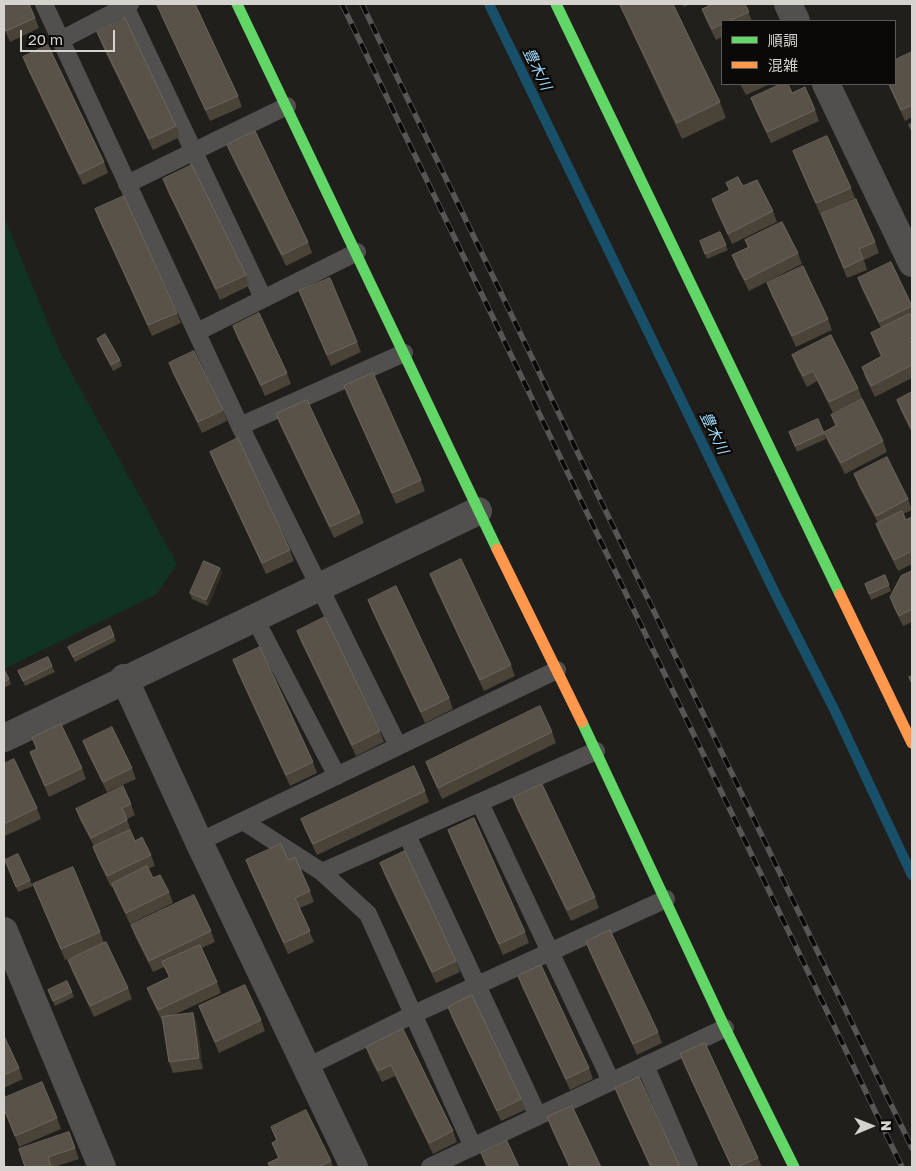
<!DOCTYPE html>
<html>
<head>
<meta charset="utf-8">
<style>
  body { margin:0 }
  #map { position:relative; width:916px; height:1171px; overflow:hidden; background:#211f1c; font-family:"Golos Text","Noto Sans JP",sans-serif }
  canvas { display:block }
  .frame { position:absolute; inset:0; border:5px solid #d6d2ce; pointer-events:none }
  .legend { position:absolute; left:721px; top:20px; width:175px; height:65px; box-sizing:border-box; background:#0b0907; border:1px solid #5c5957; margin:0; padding:6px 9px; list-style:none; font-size:15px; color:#d6d2ce }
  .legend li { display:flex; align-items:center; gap:10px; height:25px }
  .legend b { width:25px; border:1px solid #5c5957 }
  .north { position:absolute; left:846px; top:1101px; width:50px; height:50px; -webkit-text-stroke:4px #0b0907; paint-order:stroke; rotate:89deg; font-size:14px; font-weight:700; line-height:20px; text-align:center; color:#d6d2ce }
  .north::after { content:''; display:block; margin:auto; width:18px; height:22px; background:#d6d2ce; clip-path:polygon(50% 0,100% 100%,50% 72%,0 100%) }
  .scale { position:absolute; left:20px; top:30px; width:95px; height:22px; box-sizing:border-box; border:2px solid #d6d2ce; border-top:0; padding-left:6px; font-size:15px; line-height:18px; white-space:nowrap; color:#d6d2ce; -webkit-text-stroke:4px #0b0907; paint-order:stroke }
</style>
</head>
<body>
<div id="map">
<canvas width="916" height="1171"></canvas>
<div class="frame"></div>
<ul class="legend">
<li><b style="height:6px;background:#63d668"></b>順調</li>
<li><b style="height:6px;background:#ff974d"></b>混雑</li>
</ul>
<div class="north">N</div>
<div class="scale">20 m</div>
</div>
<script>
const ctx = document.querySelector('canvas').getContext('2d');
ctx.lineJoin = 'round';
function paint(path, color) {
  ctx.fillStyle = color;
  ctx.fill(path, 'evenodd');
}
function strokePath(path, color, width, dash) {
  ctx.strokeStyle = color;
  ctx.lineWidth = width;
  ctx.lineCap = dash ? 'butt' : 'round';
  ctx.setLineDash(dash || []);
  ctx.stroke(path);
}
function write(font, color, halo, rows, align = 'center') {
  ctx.font = font + ' "Golos Text","Noto Sans JP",sans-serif';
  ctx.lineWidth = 4.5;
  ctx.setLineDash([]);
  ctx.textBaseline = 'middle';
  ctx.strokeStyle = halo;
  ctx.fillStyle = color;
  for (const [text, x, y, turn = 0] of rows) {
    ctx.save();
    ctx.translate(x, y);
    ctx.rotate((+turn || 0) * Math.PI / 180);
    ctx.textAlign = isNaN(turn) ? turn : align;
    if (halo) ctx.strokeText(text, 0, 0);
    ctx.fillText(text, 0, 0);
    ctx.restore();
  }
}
const green = new Path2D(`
  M4 217 59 350 177 564 157 594 4 669Z`);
const stream = new Path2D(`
  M489 4 774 591 835 711 912 875`);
const lane = new Path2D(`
  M44 4 240 426 398 746
  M124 4 263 298
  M61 40 130 4
  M127 184 287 106
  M197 332 357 252
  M240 426 404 353
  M254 617 337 776
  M480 803 611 1081
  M243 821 322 872 596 751
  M407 835 538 1116
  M199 842 557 670
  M322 872 368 914 473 1147
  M645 1065 689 1167
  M307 1067 414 1014 666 899
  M430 1167 725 1028`);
const street = new Path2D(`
  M788 4 796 21
  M826 84 912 263
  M124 678 199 842 354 1167
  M4 738 478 511
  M4 931 102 1167`);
const fast = new Path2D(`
  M237 4 497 549
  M556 4 840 594
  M582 722 725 1028 794 1167`);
const slow = new Path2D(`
  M497 549 582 722
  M840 594 912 743`);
const rail = new Path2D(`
  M342 4 902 1167
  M362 4 912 1148`);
const wall = new Path2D(`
  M4 4 35 18 39 28 10 42 4 28Z
  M156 4H195L238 96 242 107 210 121Z
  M619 4H673L720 102 726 118 682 139Z
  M683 4H690L684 7Z
  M707 4H745L752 21H722V37L716 40 706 20 702 9 708 6Z
  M97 32 176 126 180 137 153 150 101 43Z
  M912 52V117L905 121 888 84H895Z
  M23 57 104 162 108 173 83 185 27 68Z
  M740 84H770L746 95Z
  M751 98 815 110 819 121 771 143 755 109Z
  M227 145 308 242 312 253 286 266 231 155Z
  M793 151 851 188 855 198 820 214 797 162Z
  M163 179 246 275 249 286 220 300 167 190Z
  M726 183 743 186 773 211 777 222 732 244 716 210 712 199 729 191Z
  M95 209 177 313 181 323 152 336 99 220Z
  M821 214 875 242 879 253 864 260 867 270 847 278Z
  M720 232 728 250 707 259 700 241Z
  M745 240 798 253 802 264 749 291 736 266 732 255 748 248Z
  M858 278 912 306V378L875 397 865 377 862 367 881 357 875 344 871 333 881 328 862 289Z
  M767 283 828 319 832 330 796 347 771 294Z
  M299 291 357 342 361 352 331 366Z
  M233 326 287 373 291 384 265 396 237 337Z
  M97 339 120 360 122 366 113 371 99 344Z
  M792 355 858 388 862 398 833 413 817 381 807 387 796 366Z
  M169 363 223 410 227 421 202 433 173 374Z
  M344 386 421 480 425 491 396 504 348 397Z
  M912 392V433L901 411 897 400Z
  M276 414 360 513 364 523 334 538 280 425Z
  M831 415 883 441 887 452 845 474 828 442 824 432 835 426Z
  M789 432 824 433 826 439 797 452Z
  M210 452 290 550 294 561 266 574 214 462Z
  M854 474 908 499 912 510 903 514 906 520 912 517V564L898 571 880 535 876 524 878 523 858 485Z
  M220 568 222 573 208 606 192 599 190 593Z
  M912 571V622L903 626 894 608 890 597Z
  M430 574 511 665 515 676 484 691 434 585Z
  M885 575 891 591 871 600 865 584Z
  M368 600 449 698 453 709 425 723 372 611Z
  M297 631 380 731 384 742 356 756 301 642Z
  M114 636 116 641 75 662 68 647Z
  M233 660 313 762 317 773 290 786 237 671Z
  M52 666 55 672 25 686 18 671Z
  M4 672 9 679 11 684 4 688Z
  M552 732 556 743 442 799 430 773 426 762Z
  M32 738 82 768 86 779 49 797 34 763 30 752 36 749Z
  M83 741 132 768 136 779 107 792 87 752Z
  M4 764 37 808 41 819 5 836 4 833Z
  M425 791 429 802 317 855 305 830 301 819Z
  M513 798 595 897 599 908 571 921 517 809Z
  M131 804 135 815 127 819 131 831H130L135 841 151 855 155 866 148 869 153 878 169 892 173 903 130 924 116 895 112 886 111 887 97 858 93 847 94 846 80 820 76 809Z
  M448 830 525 932 529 943 503 955 452 841Z
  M5 860 30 880 33 886 18 892Z
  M246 860H288L310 891 314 902 300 908 314 942 288 954 250 871Z
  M380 863 456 961 460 972 436 983 384 874Z
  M33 884 100 932 104 943 128 988 132 999 94 1017 72 971 68 960 87 951 65 960Z
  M131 925 211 931 215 942 202 948 217 982 221 993 174 1015 193 1013 197 1024 203 1069 173 1073 169 1062 163 1020 162 1021 151 998 147 988 169 978 164 967 153 972 135 936Z
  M586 942 658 1032 662 1043 637 1055 590 953Z
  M518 976 589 1068 593 1079 570 1090 522 987Z
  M48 990 72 992 74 997 55 1006Z
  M199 1006 261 1020 265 1031 219 1053 203 1016Z
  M448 1007 521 1099 525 1110 501 1121 452 1018Z
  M403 1029 453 1131 457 1142 433 1154 395 1076 382 1082 370 1058 366 1047Z
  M4 1039 19 1068 23 1079 4 1088Z
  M680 1054 758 1158 762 1167H731L684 1065Z
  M615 1088 680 1167H650L619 1099Z
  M4 1109 57 1118 61 1129 19 1147Z
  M547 1117 601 1167H569L551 1128Z
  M271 1127 331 1161 333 1167H270L268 1163 278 1158 272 1143 276 1140Z
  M69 1132 79 1159 54 1167H25Z`);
const shadedWall = new Path2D(`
  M220 568 222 573 208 606 206 600Z
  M193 1013 197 1024 203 1069 199 1058Z`);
const building = new Path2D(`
  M4 4H29L35 18 6 31 4 26Z
  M157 4H195L238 96 206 110Z
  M620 4H673L720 102 677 123Z
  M708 4H745L749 12 729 21H722V24L712 29 702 9 709 6Z
  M125 18 176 126 149 139 97 32Z
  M48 45 104 162 79 174 23 57Z
  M912 52V105L901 110 889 84H895V60Z
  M781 84H788L792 93 805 87 815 110 767 132 751 98Z
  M912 123V131L909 125Z
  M255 131 308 242 282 255 227 145Z
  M827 136 851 188 816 203 793 151Z
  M192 165 246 275 216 289 163 179Z
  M738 177 743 186 757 180 773 211 728 234 712 199 730 190 726 183Z
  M124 196 177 313 148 325 95 209Z
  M856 199 875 242 859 249 863 259 844 268 821 214Z
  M782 222 798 253 745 280 732 255 749 247 745 240Z
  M720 232 726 245 705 254 700 241Z
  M891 262 912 306 879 322 858 278Z
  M803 266 828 319 792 336 767 283Z
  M330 278 357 342 327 355 299 291Z
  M259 313 287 373 261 385 233 326Z
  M910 314 912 318V337L909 339 912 344V365L871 386 862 367 882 356 871 333Z
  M105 334 120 360 111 365 97 339Z
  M831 335 858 388 829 402 813 371 803 376 792 355Z
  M194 351 223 410 198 422 169 363Z
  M373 373 421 480 392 493 344 386Z
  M912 392V430L897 400Z
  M862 399 883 441 841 463 824 432 837 425 831 415Z
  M307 400 360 513 330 527 276 414Z
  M818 419 824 433 795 446 789 432Z
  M238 438 290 550 262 563 210 452Z
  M887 457 908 499 876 516 854 474Z
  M902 511 906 520 912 517V551L894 560 876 524Z
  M461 559 511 665 480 680 430 574Z
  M204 561 220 568 206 600 190 593Z
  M912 571V609L899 616 890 597 901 576Z
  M885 575 889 585 869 594 865 584Z
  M396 586 449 698 421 712 368 600Z
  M325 617 380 731 352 745 297 631Z
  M110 626 114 636 73 657 68 647Z
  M260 647 313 762 286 775 233 660Z
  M48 657 52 666 23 681 18 671Z
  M5 671 9 679 4 682V672Z
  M912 676V684L909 677Z
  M540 706 552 732 438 788 426 762Z
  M61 724 82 768 45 786 30 752 37 749 32 738Z
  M112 727 132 768 103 782 83 741Z
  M14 759 37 808 4 824V764Z
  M414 766 425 791 313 844 301 819Z
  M542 784 595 897 567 910 513 798Z
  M123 786 131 804 122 808 127 820 91 838 76 809Z
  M474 818 525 932 499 944 448 830Z
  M130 830 135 841 142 837 151 855 107 876 93 847Z
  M281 844 288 860 295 857 310 891 295 898 310 931 284 943 246 860Z
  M405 851 456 961 432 972 380 863Z
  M18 854 30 880 16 887 5 860Z
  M147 866 153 878 160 875 169 892 126 913 112 884Z
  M73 867 100 932 61 949 33 884Z
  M194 895 211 931 149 961 131 925Z
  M610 930 658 1032 633 1044 586 942Z
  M106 942 128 988 90 1006 68 960Z
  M200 945 217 982 158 1010 147 988 170 977 162 962Z
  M541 965 589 1068 566 1079 518 976Z
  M67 981 72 992 53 1001 48 990Z
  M245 985 261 1020 215 1042 199 1006Z
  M472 995 521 1099 497 1111 448 1007Z
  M193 1013 199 1058 169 1062 162 1017Z
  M403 1029 453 1131 429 1143 391 1065 378 1071 366 1047Z
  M5 1038 19 1068 4 1075V1039Z
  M705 1043 758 1158 737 1167H732L680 1054Z
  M639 1077 680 1167H651L615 1088Z
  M42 1082 57 1118 15 1136 4 1109V1098Z
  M572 1106 601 1167H570L547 1117Z
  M306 1110 331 1161 318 1167H270L268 1163 279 1158 272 1143 277 1140 271 1127Z
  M69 1132 75 1148 48 1157 51 1167H25L19 1149Z
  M507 1141 519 1167H487L481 1153Z`);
const waterNames = [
  ["豊木川",537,69,64],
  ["豊木川",714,433,64]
];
paint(green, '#113422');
strokePath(stream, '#175068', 10);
strokePath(lane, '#51504f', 18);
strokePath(street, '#51504f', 28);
strokePath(fast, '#63d668', 11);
strokePath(slow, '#ff974d', 11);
strokePath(rail, '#585655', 5.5);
strokePath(rail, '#0b0907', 4, [11]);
paint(wall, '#4a4338');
paint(shadedWall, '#332e26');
paint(building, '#595248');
strokePath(building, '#6c665d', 1);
write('italic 15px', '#9edafa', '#0b0907', waterNames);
</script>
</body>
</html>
